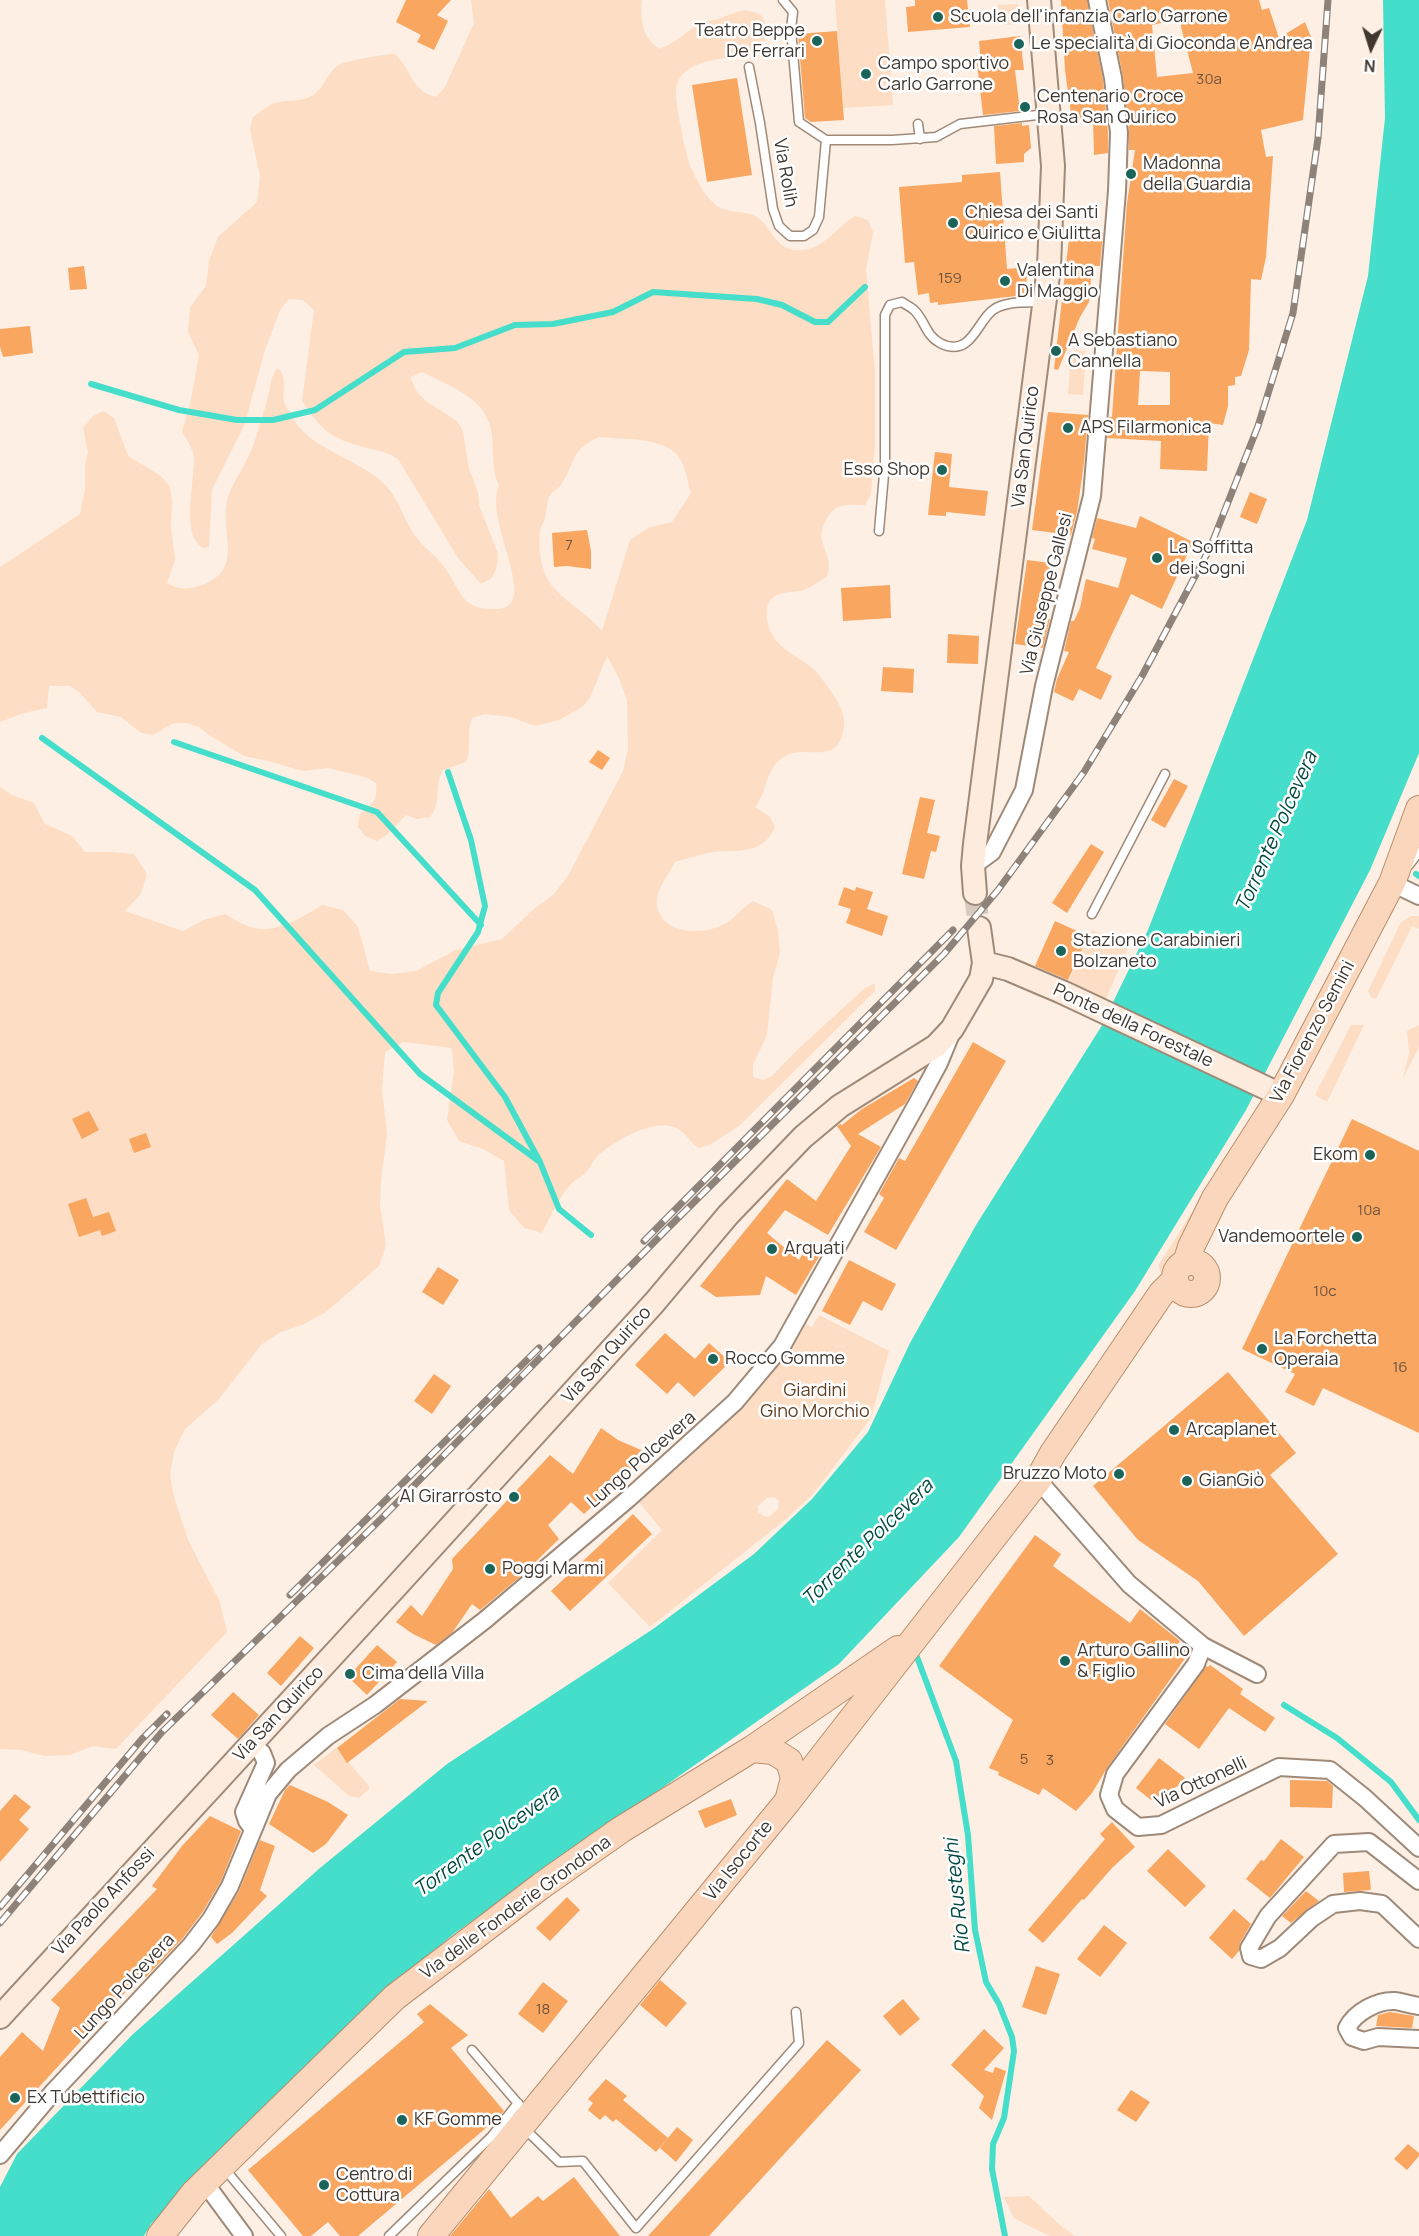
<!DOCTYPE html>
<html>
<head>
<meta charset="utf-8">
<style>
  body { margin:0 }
  #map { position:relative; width:1419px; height:2236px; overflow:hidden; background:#fdefe3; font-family:Manrope,sans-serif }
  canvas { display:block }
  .north { position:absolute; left:1341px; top:18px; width:60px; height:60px; -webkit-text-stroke:4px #fff; paint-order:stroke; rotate:184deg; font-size:16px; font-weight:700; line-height:24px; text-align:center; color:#403730 }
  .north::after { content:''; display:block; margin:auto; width:21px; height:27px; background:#403730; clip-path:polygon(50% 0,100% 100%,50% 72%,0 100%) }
</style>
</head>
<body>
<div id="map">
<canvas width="1419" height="2236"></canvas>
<div class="north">N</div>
</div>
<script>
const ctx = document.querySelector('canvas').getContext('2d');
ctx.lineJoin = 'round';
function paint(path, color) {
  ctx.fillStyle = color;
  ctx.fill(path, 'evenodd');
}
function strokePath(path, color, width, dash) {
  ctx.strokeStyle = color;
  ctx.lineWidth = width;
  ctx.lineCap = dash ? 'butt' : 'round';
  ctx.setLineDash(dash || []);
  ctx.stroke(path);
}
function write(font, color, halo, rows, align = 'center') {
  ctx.font = font + ' Manrope,sans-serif';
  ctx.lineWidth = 5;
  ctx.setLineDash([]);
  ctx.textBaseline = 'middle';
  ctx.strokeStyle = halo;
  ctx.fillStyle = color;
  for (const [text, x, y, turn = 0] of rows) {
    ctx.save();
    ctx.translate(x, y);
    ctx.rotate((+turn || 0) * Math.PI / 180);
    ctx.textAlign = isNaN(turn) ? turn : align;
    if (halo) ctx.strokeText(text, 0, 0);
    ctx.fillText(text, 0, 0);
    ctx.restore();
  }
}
const green = new Path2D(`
  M471 0H642C640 21 642 36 659 49 678 43 688 28 704 22 708 20 714 21 718 19 737 13 743 5 762 16L767 28 765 40C757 47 751 52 741 55 722 60 696 59 682 75 679 78 677 84 676 88 674 99 686 157 691 168 697 181 706 198 717 206 729 214 745 210 757 217 772 227 776 253 802 250 825 248 837 227 855 216L868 220 873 232 866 269 875 374V444L871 494 865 505C857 505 848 504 841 506 829 509 819 529 822 540 826 556 832 559 827 576 820 581 812 587 804 590 792 593 778 590 770 601 766 605 766 613 767 618 770 646 792 652 811 667 817 671 821 678 826 684 838 701 850 716 841 738 833 760 811 749 793 753 764 761 770 789 755 807L770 817 775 827C762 856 739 849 713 852 700 854 687 859 675 862 669 875 655 890 657 905 661 936 707 936 728 922 737 916 743 907 753 901L772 910 778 931 780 954 773 977 767 1035 753 1065V1077L763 1080 772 1076 797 1050 865 988 875 983V991L740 1125 710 1145 698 1148C688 1140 683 1128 670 1126 650 1121 609 1143 596 1158 592 1162 591 1167 588 1170 584 1176 575 1179 570 1185 558 1198 550 1218 542 1233L524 1228 509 1210 504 1161 483 1149 459 1141 447 1120 454 1072 452 1048 403 1042 385 1052 382 1089 387 1134 381 1181 380 1205 386 1245 379 1266 326 1312 304 1324 281 1332 262 1344 218 1400 185 1429 174 1452 170 1475 174 1497 188 1540 220 1602 227 1632 116 1749 93 1746 70 1755 45 1756 21 1750 0 1749V787L12 795 34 803 45 824 72 836 85 852H112L134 854 147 874 140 895 125 911 183 931 204 920 225 914C237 921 251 930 265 929 283 929 308 914 322 905L343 910 358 927 370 971 392 974 416 971 456 950 502 939 535 908 553 895 568 876 623 771 628 749 627 700 618 676 607 656 590 698 582 707 559 720 535 726 511 717 485 714 472 718C466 734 472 749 466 762L443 770C433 789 443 800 430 817L417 819 406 815 388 834 377 841 365 836 358 827 360 814C373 805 378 799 376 783L365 777 328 768 303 771 268 761 244 756 209 735 199 727 187 723H174L153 735 141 733 121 717 97 712 80 693 70 686H49L47 708 24 713 0 722V567L80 514 85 490V465L88 453 83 428 92 417 103 411 114 418 128 456 161 476 170 487 172 501 171 527 175 560 167 583C180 590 187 590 202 585 245 569 220 534 227 501 231 484 244 468 251 451 257 437 260 422 265 408 269 396 270 377 277 368 288 375 282 391 284 402 286 408 292 416 295 422 316 451 355 458 381 481 402 500 401 518 417 538 425 549 438 557 445 568 460 589 461 610 493 609 499 609 505 609 510 604 528 587 485 515 499 486 491 468 494 454 492 435 488 398 451 387 422 372L410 377 417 392 426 401 457 421 463 431 469 469 478 492 479 505 498 554 497 566 492 578 481 584 458 558 398 459C386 451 376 450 363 447 329 438 320 428 302 401L314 310 303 300 289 299 280 310 265 350 244 426 212 490 209 547 203 548C180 534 195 481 194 457 193 449 186 439 182 431L190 405 199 355 188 332 190 307 206 286 209 261 218 237 257 202 260 176 250 129 253 117C259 113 266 107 272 104 285 99 302 103 313 95 324 88 327 74 337 66 343 61 385 54 395 54 412 70 411 91 436 97L445 87 474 23ZM599 437C623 440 663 436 679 457 686 467 687 481 691 493L672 522 650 527 630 540 602 631C589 615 568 604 554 588 541 574 538 550 540 531 541 525 545 520 546 514 547 508 547 500 550 495 552 492 557 489 560 486 577 463 568 451 599 437Z
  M835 0H885L893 105 843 108Z
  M1018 4 1019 24 1004 25 1000 20 998 5Z
  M1074 350 1086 351 1083 395 1068 394 1071 355H1074Z
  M1412 916H1419V929L1412 926 1376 999 1371 997 1368 991 1401 922Z
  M1092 930 1129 945 1106 999 1068 983Z
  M1351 1025H1364L1327 1102 1315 1095Z
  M1419 1025V1047L1403 1078 1409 1053 1407 1031Z
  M1192 1212 1184 1250 1165 1281 1158 1266Z
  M1197 1267 1205 1277 1204 1283 1195 1292 1182 1289 1180 1271Z
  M819 1315 889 1351 871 1418 813 1494 786 1519 650 1627 608 1583 662 1530 637 1500 739 1408 802 1332 805 1323 812 1327ZM774 1497 779 1501 778 1509 769 1517 763 1516 758 1512V1506L767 1498Z
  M336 1748 369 1786V1789L359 1798 348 1795 314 1765Z
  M1029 2196 1061 2226 1075 2236H1050L1035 2229 1014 2218 1004 2197Z`);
const water = new Path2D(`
  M1383 0H1419V753L1370 870 1246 1110 1135 1291 959 1537 839 1664 455 1933 383 1993 151 2224 144 2236H0V2187L17 2154 132 2035 320 1868 447 1764 653 1629 754 1554 812 1499 868 1432 910 1343 976 1225 1101 1027 1148 930 1307 520 1368 276 1385 118Z`);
const stream = new Path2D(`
  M91 384 179 410 237 420H273L315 410 404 352 455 348 515 325 553 324 613 312 653 292 757 299 782 305 815 322H828L865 287
  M42 738 255 890 420 1074 540 1162
  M174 742 377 812 481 925
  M448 772 471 840 485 906 478 932 438 993 436 1005 505 1097 540 1162 559 1209 591 1235
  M1416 874 1419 876
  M917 1657 956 1761 968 1835 975 1930 986 1982 999 2004 1012 2037 1014 2051 1004 2118 993 2144 992 2169 1005 2236
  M1284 1705 1337 1738 1391 1782 1419 1820`);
const building = new Path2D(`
  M406 0H451L437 15 448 21 434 50 417 42 421 35 396 22Z
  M915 0H967L970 27 908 32 906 7 915 6Z
  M1061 0H1087L1103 80 1108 133V153L1094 155 1093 119 1072 121 1065 70Z
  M1108 0H1259L1262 10 1269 8 1279 38 1305 22 1311 37 1303 120 1261 130 1266 157 1273 156 1266 257 1261 280 1251 279 1249 350 1241 376 1235 377V385L1228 386V406L1223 425 1209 423 1207 471 1160 469 1161 441 1107 438 1109 417H1112L1127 203 1135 150H1129V132L1123 77ZM1179 19 1193 73 1157 77 1152 25ZM1140 371 1170 372V405H1138Z
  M837 31 844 120 811 122 805 118 798 34Z
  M1020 36 1024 70H1015L1020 111 983 115 977 63H981L979 41Z
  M737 78 752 175 707 182 692 85Z
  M1022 123V126L1029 125 1031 148 1024 154V162L996 164 994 126Z
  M1000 172 1007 269 1028 267 1025 295 938 305V302L930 303 929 293 918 295 914 262 905 263 899 187 962 182V175Z
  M1070 230 1103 232 1100 266H1092L1089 302 1080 317 1058 370 1054 369Z
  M84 266 87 289 70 290 68 268Z
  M30 326 33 353 3 357 0 347V329Z
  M1048 412 1088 415 1084 463 1077 512 1071 535 1032 530Z
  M935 452 952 454 949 487 988 491 985 516 946 512V516L928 515Z
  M1250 492 1267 499 1257 524 1240 517Z
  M1140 516 1193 542 1162 609 1131 594 1096 668 1112 676 1101 700 1079 689 1073 701 1054 692 1057 679 1069 652 1064 651 1071 621H1074L1080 608 1086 579 1118 588 1127 558 1092 549 1095 539 1092 538 1097 518 1136 528Z
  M587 530 591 551V569L567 566 554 567 552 533Z
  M1027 560 1051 563 1044 618 1050 619 1043 648 1015 644Z
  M890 585 891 618 843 621 841 588Z
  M948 634 979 636 978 664 947 663Z
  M883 667 914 669 913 693 881 691Z
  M598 750 610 758 602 770 589 762Z
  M1174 779 1188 786 1165 828 1151 820Z
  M920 797 935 800 927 833 940 836 936 852 931 851 924 879 902 874Z
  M1091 844 1104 852 1067 913 1052 903Z
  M844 887 855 891 856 887 873 892 867 909 888 916 882 936 846 923 851 909 838 905Z
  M1055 921 1088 936 1068 980 1035 966Z
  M973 1042 1006 1061 896 1250 864 1232 884 1198 879 1194 899 1158 905 1161Z
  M914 1078 918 1081 905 1104 858 1134 881 1147 828 1235 785 1210 767 1233 799 1260 807 1247 820 1255 796 1295 766 1276 760 1295 716 1297 700 1286 787 1179 816 1201 851 1146 837 1126 840 1124 842 1125 862 1109Z
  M89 1111 99 1130 82 1139 72 1119Z
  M1352 1119 1419 1151V1433L1323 1388 1314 1406 1285 1392 1295 1374 1242 1349Z
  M146 1133 151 1147 134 1153 129 1139Z
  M86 1198 93 1217 109 1212 116 1231 102 1236 100 1230 79 1237 68 1204Z
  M849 1260 896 1284 882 1311 863 1301 850 1325 822 1311Z
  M438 1267 459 1280 443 1305 422 1292Z
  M665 1333 695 1359 709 1343 730 1362 694 1397 678 1382 667 1394 635 1365Z
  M1228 1372 1296 1453 1270 1475 1338 1554 1244 1636 1198 1581 1138 1540 1093 1486Z
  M434 1374 451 1386 432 1414 414 1401Z
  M601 1428 618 1440 648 1453 584 1514 571 1502 548 1525 559 1539 521 1576 480 1610 472 1604 452 1633 436 1645 413 1634 396 1622 411 1605 422 1616 453 1569 452 1559 550 1455 573 1474Z
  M633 1514 652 1534 570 1611 551 1591Z
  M1035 1535 1061 1554 1053 1566 1130 1623 1140 1609 1180 1641 1177 1645 1189 1653 1107 1768 1092 1793 1076 1811 1043 1788 1039 1795 998 1775 999 1772 989 1768 1013 1720 939 1666Z
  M300 1636 314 1648 281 1686 267 1673Z
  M377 1645 397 1662 367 1695 348 1677Z
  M1210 1665 1243 1689 1240 1694 1275 1718 1265 1732 1229 1708 1199 1749 1165 1724 1206 1666 1208 1667Z
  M233 1692 259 1715 238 1739 211 1715Z
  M400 1699 428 1701 347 1763 337 1748Z
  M1159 1758 1185 1778 1180 1785 1151 1800 1136 1788Z
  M1290 1780 1327 1781 1333 1786 1332 1808 1290 1807Z
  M290 1785 328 1802 348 1815 326 1844 313 1853 269 1824 285 1790Z
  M15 1794 31 1807 19 1820 29 1829 0 1862V1811Z
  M731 1799 737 1815 705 1828 698 1811Z
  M210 1816 241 1831 221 1881 202 1913 183 1938 146 1977 142 1974 0 2130V2057L22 2032 43 2051 60 2008 51 2000 157 1889 152 1886 182 1846Z
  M1112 1822 1135 1847 1112 1868 1084 1900 1082 1899 1043 1943 1028 1930 1105 1839 1100 1834Z
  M1281 1839 1304 1857 1270 1898 1246 1879 1261 1860 1264 1861Z
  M260 1840 275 1846 260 1890 267 1896 232 1933 217 1944 211 1937 239 1891Z
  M1168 1849 1206 1886 1185 1907 1147 1871Z
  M1369 1871 1371 1890 1344 1892 1343 1873Z
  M1306 1891 1319 1901 1291 1923 1282 1916Z
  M567 1897 580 1910 550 1941 536 1928Z
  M1234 1909 1251 1924 1240 1943 1239 1951 1232 1959 1209 1938Z
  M1104 1925 1127 1943 1100 1977 1077 1959Z
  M1036 1966 1060 1974 1046 2015 1022 2007Z
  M660 1980 687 2003 666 2027 640 2005Z
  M543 1982 568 2001 543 2033 518 2014Z
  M903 1999 920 2019 900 2036 883 2016Z
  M430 2004 468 2035 451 2048 504 2111 499 2117 358 2236H340L328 2222 311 2236H303L248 2170 424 2022 417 2014Z
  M1390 2012 1414 2016 1412 2028 1376 2026 1378 2015Z
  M984 2029 1004 2048 984 2070 993 2073 995 2067 1006 2071 992 2120 979 2108 984 2096 951 2065Z
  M827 2040 861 2070 709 2236H648Z
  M606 2079 627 2096 623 2100 668 2138 656 2152 616 2119 613 2122 605 2115 600 2120 588 2110 593 2103 588 2099Z
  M1131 2090 1150 2102 1136 2122 1117 2110Z
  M677 2127 693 2140 676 2162 660 2148Z
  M1408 2144 1419 2153V2156L1407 2170 1394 2159Z
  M574 2177 620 2236H450L489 2189 511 2218 538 2196 543 2201Z`);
const secondaryTunnel = new Path2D(`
  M975 893 979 928`);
const service = new Path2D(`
  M783 0 793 12 791 29 799 122 826 140H892L936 137 960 124 1046 114
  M749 67 760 123 773 209 779 226 790 236H804L813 230 819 217 826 140
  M918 124 920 139
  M879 531 885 463V315L890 305 902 302C906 305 911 307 914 310 925 320 925 335 940 343 971 359 977 321 993 310 1007 300 1029 303 1044 302
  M1409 865 1419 852
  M1092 914 1165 774
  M472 2050 521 2107
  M524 2128 559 2162 583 2161 636 2228 799 2043 796 2012
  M223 2167 281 2236
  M389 2236 492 2136 518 2103`);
const minor = new Path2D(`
  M973 866 992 852 1024 790 1044 686 1092 496 1117 191 1119 133 1113 78 1097 0
  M1392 883 1419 896
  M1038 1480 1129 1584 1203 1646 1196 1664 1115 1774 1109 1795 1115 1809 1138 1827 1161 1825 1279 1767 1330 1770 1365 1798 1419 1848
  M1203 1646 1257 1674
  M251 1743 262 1753 266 1763 244 1812 247 1821 253 1829
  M1419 1881 1369 1842 1334 1844 1268 1916 1249 1948 1251 1956 1261 1959 1280 1948 1312 1918 1333 1904 1360 1901 1382 1904 1419 1939
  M1419 2006C1411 2005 1403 2002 1395 2001 1378 2000 1355 2012 1347 2028L1352 2037 1364 2041 1378 2037 1419 2039
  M0 2155 54 2091 191 1945 211 1919 230 1886 268 1794 288 1770 328 1736 375 1705 485 1620 628 1499 735 1402 782 1346 918 1102 939 1063 951 1034
  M205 2183 244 2236`);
const secondary = new Path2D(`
  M975 893 973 866 975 844 1049 267 1053 166 1039 0
  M984 963 1008 969 1062 992 1281 1095
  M0 2017 392 1591 654 1303 728 1215 803 1137 840 1106 936 1046 952 1029 981 979 984 963 979 928`);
const primary = new Path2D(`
  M1175 1278a16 16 0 1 1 32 0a16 16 0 1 1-32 0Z
  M1186 1263 1191 1247 1215 1198 1281 1095 1392 883 1419 809
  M752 1749 773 1751 789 1761 794 1778 788 1801
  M160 2236 194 2193 395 1997 541 1886 622 1829 752 1749 898 1649
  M431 2236 788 1801 1038 1480 1053 1453 1161 1294 1174 1281`);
const rail = new Path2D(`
  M644 1241 953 930
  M290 1595 539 1348
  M0 1907 142 1739 167 1714
  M0 1923 162 1732 381 1519 667 1229 944 954 998 890 1084 772 1142 676 1210 548 1258 426 1293 313 1318 138 1328 0`);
const markers = [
  [938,17,6,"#1a645a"],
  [817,41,6,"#1a645a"],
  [1019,44,6,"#1a645a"],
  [866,74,6,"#1a645a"],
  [1025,107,6,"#1a645a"],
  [1131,174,6,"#1a645a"],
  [953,223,6,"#1a645a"],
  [1005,281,6,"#1a645a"],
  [1056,351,6,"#1a645a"],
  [1068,428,6,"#1a645a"],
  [942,470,6,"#1a645a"],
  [1157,558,6,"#1a645a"],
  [1061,951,6,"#1a645a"],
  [1370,1155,6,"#1a645a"],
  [1357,1237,6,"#1a645a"],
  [772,1249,6,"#1a645a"],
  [1262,1349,6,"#1a645a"],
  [713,1359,6,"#1a645a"],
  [1174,1430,6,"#1a645a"],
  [1119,1474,6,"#1a645a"],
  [1187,1481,6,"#1a645a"],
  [514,1497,6,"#1a645a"],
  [490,1569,6,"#1a645a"],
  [1065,1661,6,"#1a645a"],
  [350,1674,6,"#1a645a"],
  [15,2098,6,"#1a645a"],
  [402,2120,6,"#1a645a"],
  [324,2185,6,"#1a645a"]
];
const numberNames = [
  ["30a",1209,80],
  ["159",950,279],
  ["7",569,546],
  ["10a",1369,1211],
  ["10c",1325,1292],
  ["16",1400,1368],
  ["5",1024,1760],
  ["3",1050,1761],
  ["18",543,2010]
];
const poiNames = [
  ["Scuola dell'infanzia Carlo Garrone",950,17],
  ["Teatro Beppe",805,31,"right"],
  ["De Ferrari",805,52,"right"],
  ["Le specialità di Gioconda e Andrea",1031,44],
  ["Campo sportivo",878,64],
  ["Carlo Garrone",878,85],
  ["Centenario Croce",1037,97],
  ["Rosa San Quirico",1037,118],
  ["Madonna",1143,164],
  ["della Guardia",1143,185],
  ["Chiesa dei Santi",965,213],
  ["Quirico e Giulitta",965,234],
  ["Valentina",1017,271],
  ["Di Maggio",1017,292],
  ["A Sebastiano",1068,341],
  ["Cannella",1068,362],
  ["APS Filarmonica",1080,428],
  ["Esso Shop",930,470,"right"],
  ["La Soffitta",1169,548],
  ["dei Sogni",1169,569],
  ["Stazione Carabinieri",1073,941],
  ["Bolzaneto",1073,962],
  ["Ekom",1358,1155,"right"],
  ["Vandemoortele",1345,1237,"right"],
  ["Arquati",784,1249],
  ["La Forchetta",1274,1339],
  ["Operaia",1274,1360],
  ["Rocco Gomme",725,1359],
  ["Arcaplanet",1186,1430],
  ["Bruzzo Moto",1107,1474,"right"],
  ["GianGiò",1199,1481],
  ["Al Girarrosto",502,1497,"right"],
  ["Poggi Marmi",502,1569],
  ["Arturo Gallino",1077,1651],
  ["& Figlio",1077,1672],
  ["Cima della Villa",362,1674],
  ["Ex Tubettificio",27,2098],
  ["KF Gomme",414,2120],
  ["Centro di",336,2175],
  ["Cottura",336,2196]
];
const streetNames = [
  ["Via Rolih",785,173,80],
  ["Via San Quirico",1026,447,-83],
  ["Via Giuseppe Gallesi",1047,594,-76],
  ["Ponte della Forestale",1133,1026,25],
  ["Via Fiorenzo Semini",1313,1032,-62],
  ["Via San Quirico",607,1355,-48],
  ["Lungo Polcevera",642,1460,-41],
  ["Via San Quirico",279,1714,-47],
  ["Via Ottonelli",1201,1783,-25],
  ["Via Isocorte",739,1861,-51],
  ["Via Paolo Anfossi",104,1902,-47],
  ["Via delle Fonderie Grondona",516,1908,-36],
  ["Lungo Polcevera",125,1987,-47]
];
const parkNames = [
  ["Giardini",815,1391],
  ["Gino Morchio",815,1412]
];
const waterNames = [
  ["Torrente Polcevera",1277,832,-66],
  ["Torrente Polcevera",868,1543,-44],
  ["Torrente Polcevera",487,1842,-36],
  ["Rio Rusteghi",958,1896,-96]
];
paint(green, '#fdddc3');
paint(water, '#44deca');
strokePath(stream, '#44deca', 6);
paint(building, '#f9a661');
strokePath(secondaryTunnel, '#d7cabf', 22, [22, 11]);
strokePath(service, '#9f8a79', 11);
strokePath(minor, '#9f8a79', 20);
strokePath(secondary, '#9f8a79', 26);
strokePath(primary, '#b78e6e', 28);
strokePath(service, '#fff', 8);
strokePath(minor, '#fff', 16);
strokePath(secondary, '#fdebdd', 22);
strokePath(primary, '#fad7bc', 26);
strokePath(rail, '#8e837a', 7);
strokePath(rail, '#fff', 4.5, [14]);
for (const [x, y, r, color] of markers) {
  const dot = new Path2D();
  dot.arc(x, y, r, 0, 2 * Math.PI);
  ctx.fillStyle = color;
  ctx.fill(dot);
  strokePath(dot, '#fff', 2);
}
write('15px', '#6e533c', null, numberNames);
write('18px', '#403730', '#fff', poiNames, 'left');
write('18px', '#403730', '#fff', streetNames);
write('18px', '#603e21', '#fff', parkNames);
write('italic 20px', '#024940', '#fff', waterNames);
</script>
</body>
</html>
